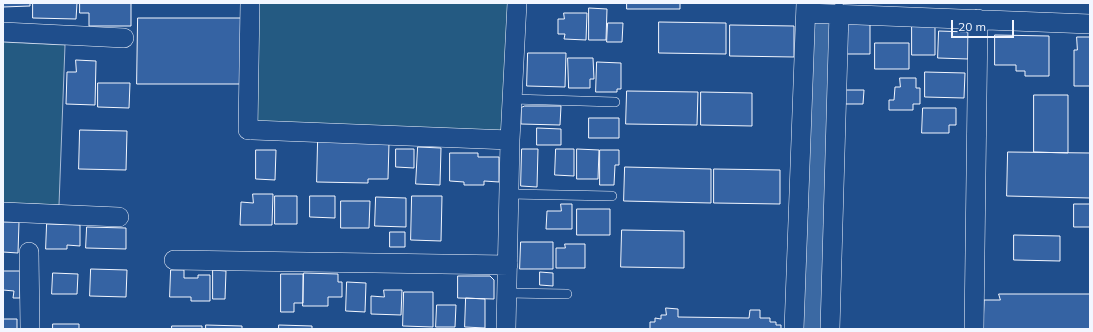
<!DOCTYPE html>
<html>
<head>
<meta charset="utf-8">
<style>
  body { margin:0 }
  #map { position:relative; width:1093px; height:332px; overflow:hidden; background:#1f4e8c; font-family:Mulish,sans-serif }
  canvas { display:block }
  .frame { position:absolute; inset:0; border:4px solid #f2f6ff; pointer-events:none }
  .scale { position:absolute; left:951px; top:20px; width:63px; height:18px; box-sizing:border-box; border:2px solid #f2f6ff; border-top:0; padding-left:5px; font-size:12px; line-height:14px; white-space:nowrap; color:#f2f6ff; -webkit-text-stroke:3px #1f4e8c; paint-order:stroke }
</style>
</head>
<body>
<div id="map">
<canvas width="1093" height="332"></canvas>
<div class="frame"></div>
<div class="scale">20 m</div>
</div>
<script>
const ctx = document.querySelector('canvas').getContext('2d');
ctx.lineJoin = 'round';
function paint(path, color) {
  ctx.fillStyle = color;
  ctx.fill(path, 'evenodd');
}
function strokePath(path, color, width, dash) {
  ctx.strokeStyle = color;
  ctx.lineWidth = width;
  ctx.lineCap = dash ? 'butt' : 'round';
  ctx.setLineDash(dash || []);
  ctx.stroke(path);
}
const green = new Path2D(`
  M257 3H510L506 133 253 124Z
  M3 42 65 45 59 205 3 203Z`);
const water = new Path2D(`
  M810 3H831L825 329H799Z`);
const building = new Path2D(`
  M3 3H30V6L3 7Z
  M33 3H77L76 19 33 18Z
  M80 3H131V26H89V13H80Z
  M627 3H680V9H627Z
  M589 8 607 9 606 40H589Z
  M564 13H587L586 40 564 39 565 34H558V19H564Z
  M138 18H244L243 84H137Z
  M659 22 726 23V54L659 53Z
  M608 23H623L622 42H607Z
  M844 23 870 24V54H843Z
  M730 25 794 26V57L730 56Z
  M912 26H935V55H912Z
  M939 31 968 32V59L938 58Z
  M995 35 1049 36V76H1025V71H1016V65H995Z
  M1077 37H1090V86H1074V50H1077Z
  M875 43H909V69H875Z
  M528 53H566L565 87 527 86Z
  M568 58H593L594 79H590V88H569Z
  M76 60 96 61 95 105 66 104 67 72H76Z
  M597 62 621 63V89H617V92H596Z
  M925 72 965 73 964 98 925 97Z
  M900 78H916V88H920V104H913V110H889V100H894L895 87H900Z
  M98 83H130L129 108 98 107Z
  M843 90H864L863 104H843Z
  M627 91 698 92 697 125 626 124Z
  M701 92 752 93V126L701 125Z
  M1034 95H1068V153L1034 152Z
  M525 106H561L560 125 521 124V108Z
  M923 108H956V125H949V133H922Z
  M589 118H619V138H589Z
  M537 128 561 129V145H537Z
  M80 130 127 131 126 170 79 169Z
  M318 141 389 143 388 179H368V183L317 182Z
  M418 147 441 148 440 185 416 184Z
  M396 149H414V168L396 167Z
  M522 149H538L537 187 521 186Z
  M556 149H574V176L555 175Z
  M577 149 599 150 598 179H577Z
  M256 150H276L275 180 256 179Z
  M600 150H619V165H615L614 185H600Z
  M1008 152 1090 153V198L1007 196Z
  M450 153H478V157H499V182L484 181V185H464V182L450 181Z
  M625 167 711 169V203L624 201Z
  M714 169 780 170V204L714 203Z
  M253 194H273L272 225H240L241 202 253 203Z
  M275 196H297V224H275Z
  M310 196H335V218L310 217Z
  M412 196H442L441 241 411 240Z
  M376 197 406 198V227L375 226Z
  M341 201H370L369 228H341Z
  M561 204H572V229H546L547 211H561Z
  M1074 204H1090V227H1074Z
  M577 209H610V235H577Z
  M3 222H19L18 253 3 252Z
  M47 224 80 225V246L67 245V249H46Z
  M87 227 126 228V249L86 248Z
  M622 230 684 231V268L621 267Z
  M390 232H405V247H390Z
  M1014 235 1060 236V261L1014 260Z
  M521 242H553V269H520Z
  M565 244H585V268H556V248H565Z
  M91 269 127 270 126 297 90 296Z
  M171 270H184V278H198V275H210V301H191V297H170Z
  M213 270 226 271 225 299H213Z
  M3 271H20V298H13L14 291 3 290Z
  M540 272 553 273V286L540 285Z
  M53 273 78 274 77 294H52Z
  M304 273 338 274V282H342V297H328V306H303Z
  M281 274H303V303H294V312H281Z
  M458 276H490L494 280V299L458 298Z
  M347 282 366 283 365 312 346 311Z
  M384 290H402L401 315 371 314V296L384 297Z
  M404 292H433V327L403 326Z
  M999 294H1090V329H983L984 300H1000Z
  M466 298 485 299V328L465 327Z
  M437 305H456L455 327H436Z
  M666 308 678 309V317L749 318 750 310H760V318H770V322H776V325H781V329H650V322H655V318L661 319V315H666Z
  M3 319H17V329H3Z
  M53 324H79V329H53Z
  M206 325 242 326V329H206Z
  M279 325 312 326V329H279Z
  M172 326H202V329H172Z`);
const service = new Path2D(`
  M512 99 615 102
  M509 194 612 196
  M507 293 567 294`);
const minor = new Path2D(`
  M806 13 1090 24
  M3 32 124 38
  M248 130 250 3
  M253 130 510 140
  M3 212 119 217
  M29 252 30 329
  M174 260 508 265
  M506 329 510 140 517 3
  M794 329 806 3
  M830 329 839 13
  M974 329 978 19`);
paint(green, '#245a82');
strokePath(green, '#a8bbd7', 1);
paint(water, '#3b69a3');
strokePath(water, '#a8bbd7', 1);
paint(building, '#3563a3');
strokePath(building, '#f2f6ff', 1);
strokePath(service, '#f2f6ff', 10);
strokePath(minor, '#f2f6ff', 20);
strokePath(service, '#1f4e8c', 9);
strokePath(minor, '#1f4e8c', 19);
</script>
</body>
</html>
